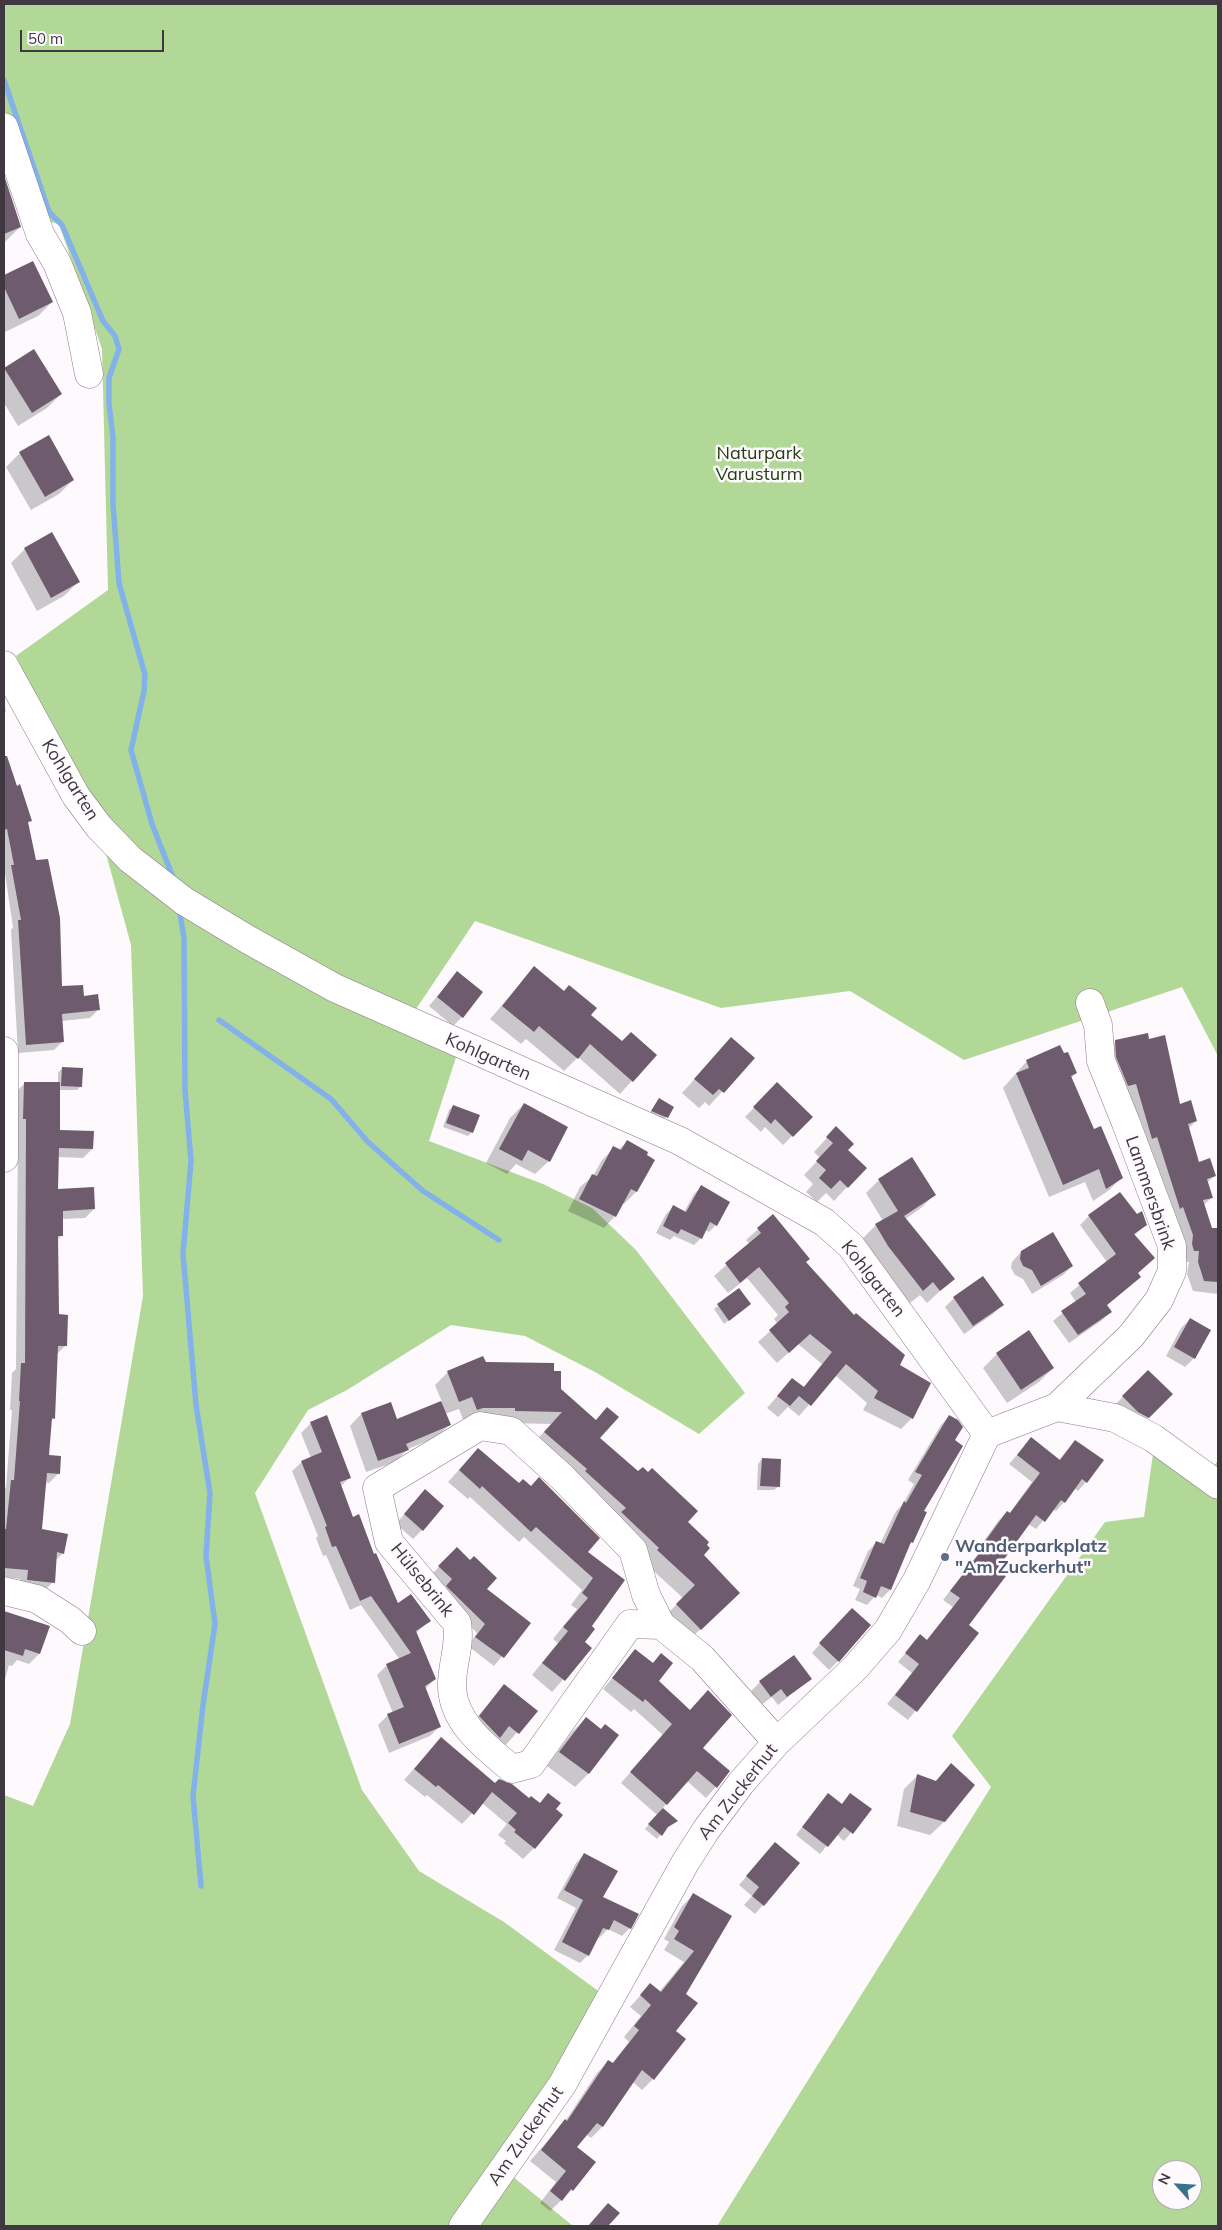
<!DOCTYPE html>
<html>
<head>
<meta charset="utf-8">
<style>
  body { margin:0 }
  #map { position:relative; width:1222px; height:2230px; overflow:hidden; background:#fdf9fd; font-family:Mulish,sans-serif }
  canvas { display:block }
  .frame { position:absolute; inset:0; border:5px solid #403840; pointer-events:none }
  .north { position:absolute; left:1152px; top:2160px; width:50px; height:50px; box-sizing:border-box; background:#fdf9fd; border:1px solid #b1acb1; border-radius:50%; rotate:296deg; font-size:14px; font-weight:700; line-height:20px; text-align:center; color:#403840 }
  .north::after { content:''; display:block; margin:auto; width:18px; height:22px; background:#39728c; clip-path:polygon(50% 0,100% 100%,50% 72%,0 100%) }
  .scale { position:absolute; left:20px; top:30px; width:144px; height:22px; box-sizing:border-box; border:2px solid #403840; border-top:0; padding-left:6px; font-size:15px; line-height:18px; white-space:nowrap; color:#403840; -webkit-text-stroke:4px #fdf9fd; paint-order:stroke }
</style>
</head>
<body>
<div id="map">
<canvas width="1222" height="2230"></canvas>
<div class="frame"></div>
<div class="north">N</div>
<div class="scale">50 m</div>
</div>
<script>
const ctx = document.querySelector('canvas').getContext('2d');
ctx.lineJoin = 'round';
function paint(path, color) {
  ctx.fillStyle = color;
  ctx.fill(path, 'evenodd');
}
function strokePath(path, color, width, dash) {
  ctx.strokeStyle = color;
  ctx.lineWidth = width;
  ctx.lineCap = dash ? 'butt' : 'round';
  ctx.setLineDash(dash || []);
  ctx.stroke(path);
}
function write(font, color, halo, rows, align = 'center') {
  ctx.font = font + ' Mulish,sans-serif';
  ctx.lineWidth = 5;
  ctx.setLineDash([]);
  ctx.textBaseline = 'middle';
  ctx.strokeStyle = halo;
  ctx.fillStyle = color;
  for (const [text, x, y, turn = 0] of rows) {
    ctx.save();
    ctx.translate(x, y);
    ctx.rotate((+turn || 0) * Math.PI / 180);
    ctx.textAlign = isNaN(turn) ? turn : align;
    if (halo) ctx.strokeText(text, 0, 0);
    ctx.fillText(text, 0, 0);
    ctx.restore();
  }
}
const forest = new Path2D(`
  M4 4H1218V1056L1182 987 964 1060 850 991 721 1008 475 921 410 1018 459 1048 429 1141 543 1184 592 1208 636 1250 745 1393 699 1434 595 1372 525 1336 451 1325 347 1390 308 1410 255 1493 362 1790 419 1871 504 1922 601 1993 547 2090 495 2162 573 2226H4V1795L33 1806 70 1724 143 1296 131 945 100 832 78 783 16 656 108 590 102 349 59 224 38 219 4 111Z
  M1154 1447 1206 1479 1218 1460V2226H717L991 1787 952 1736 1105 1522 1144 1517ZM1162 2170H1192V2200H1162Z`);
const shadow = new Path2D(`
  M6 187 20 227 4 243V188Z
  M32 263 52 302 38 316 5 332 4 276Z
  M5 369 61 394 47 408 18 426 4 403Z
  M20 453 73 480 59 494 31 510 6 467Z
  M25 549 78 582 64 596 37 611 11 563Z
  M4 702 6 711 4 713Z
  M12 775 30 820 27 824 61 987 83 997 98 1010 90 1018 61 1021 63 1041 54 1050 18 1053 11 930 13 927 4 867V778Z
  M534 968 622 1043 655 1055 620 1094 578 1057 564 1071 526 1039 521 1044 490 1019Z
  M457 973 462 1017 453 1026 429 1006Z
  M731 1039 753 1058 709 1106 705 1102 699 1108 682 1093Z
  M1116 1041 1196 1121 1188 1129 1198 1164 1214 1176 1207 1183 1212 1197 1203 1206 1211 1229 1218 1230V1294L1193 1291 1187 1274 1189 1262 1183 1261 1104 1052Z
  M1027 1061 1076 1073 1070 1079 1093 1130 1122 1177 1108 1191 1093 1201 1085 1182 1049 1197 1003 1088Z
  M62 1068 81 1086 77 1090H58V1132L92 1149 83 1158 58 1157 57 1190 94 1209 85 1218 62 1219V1235L57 1240 58 1315 66 1345 56 1355 54 1418 51 1421 48 1456 58 1474 49 1483 45 1482 40 1530 63 1553 55 1561 53 1582 44 1591 19 1589 20 1579 4 1577V1489L6 1487 12 1410H10L12 1373 16 1369 18 1127 15 1093 24 1084H58V1073Z
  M777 1084 811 1117 783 1145 765 1127 761 1132 745 1117Z
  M659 1099 673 1107 662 1122 648 1116Z
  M524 1104 549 1161 535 1174 516 1164 507 1174 486 1163 510 1118Z
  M453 1106 472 1132 468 1136 443 1127 449 1110Z
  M836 1128 847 1150V1187L834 1201 826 1193 817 1202 806 1192 813 1184 804 1175 820 1158 814 1152Z
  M627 1142 654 1160 636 1192 624 1204 623 1203 615 1216 604 1228 568 1211 580 1187 593 1176 602 1160 614 1148 618 1150Z
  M879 1180 934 1195 921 1208 905 1219 953 1279 927 1303 920 1295 910 1303 875 1260 863 1238 876 1225 883 1221 866 1193Z
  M701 1187 716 1225 709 1232 705 1230 701 1238 694 1245 674 1236 670 1240 656 1233 666 1214 673 1207 684 1212 694 1194Z
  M773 1216 805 1262 898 1366 912 1418 901 1429 863 1410 867 1403 835 1375 799 1416 788 1407 778 1417 767 1408 792 1379 803 1388 822 1364 798 1344 777 1363 758 1342 778 1324 774 1319 778 1315 747 1278 728 1293 714 1276 750 1244 746 1240Z
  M1089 1216H1137L1146 1224 1134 1236 1154 1258 1137 1274 1130 1286 1106 1306 1110 1312 1101 1321 1069 1343 1053 1321 1076 1302 1070 1293 1107 1262 1080 1225Z
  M1021 1252 1072 1266 1063 1275 1032 1294 1023 1279 1015 1275 1011 1268 1012 1262Z
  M739 1289 746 1308 724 1324 714 1309Z
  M954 1298 1002 1305 993 1314 964 1334 945 1307Z
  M1190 1319 1194 1358 1185 1367 1166 1356 1181 1328Z
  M997 1354 1053 1368 1039 1382 1007 1403 983 1368Z
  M485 1364 553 1372 560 1390 599 1438 686 1522 702 1555 738 1593 687 1642 664 1617 683 1598 645 1563 532 1445 551 1424 464 1422 459 1409 445 1414 449 1425 437 1437 408 1449 395 1462 366 1472 350 1426 361 1414 397 1421 442 1402 435 1385 448 1372Z
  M1148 1371 1172 1394 1139 1427 1114 1406Z
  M949 1416 953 1441 922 1511 912 1542 907 1547 890 1590 882 1598 876 1595 867 1605 855 1600 860 1589 853 1586 868 1551 876 1543 880 1544 896 1511 903 1504 914 1484 908 1480 941 1425Z
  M311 1423 350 1477 340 1487 352 1518 397 1605 429 1621 416 1633 435 1679 425 1689 440 1726 430 1736 389 1753 378 1725 388 1715 393 1713 377 1675 387 1665 400 1660 361 1605 350 1610 326 1555 323 1556 316 1538 318 1536 292 1471 302 1462 311 1458 301 1433Z
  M1031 1439 1059 1460 1075 1441 1086 1482 1078 1491 1074 1488 1064 1502 1056 1511 1053 1509 1036 1529 1028 1524 995 1570 967 1626 977 1633 908 1720 887 1704 912 1673 898 1662 920 1636 926 1641 953 1607 943 1600 978 1554 975 1553 999 1520 1007 1512 1009 1514 1032 1482 1009 1464Z
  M762 1459 779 1486 774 1490H757L758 1464Z
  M467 1461 624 1580 590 1626 583 1642 591 1648 552 1692 532 1675 558 1643 553 1639 577 1609 571 1605 582 1590 524 1537 519 1542 470 1497 468 1499 448 1482Z
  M416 1500 422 1530 413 1539 396 1524Z
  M457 1549 485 1589 529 1623 494 1666 468 1646 477 1633 439 1595 431 1575Z
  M4 1612 48 1626 39 1654 29 1664 17 1660 12 1666 9 1665 4 1683Z
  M843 1618 838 1661 829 1670 812 1653Z
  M635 1651 652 1664 661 1655 657 1682 702 1748 729 1772 706 1798 687 1781 662 1809 676 1821 665 1829 657 1839 645 1829 657 1815 621 1783 663 1735 634 1709 631 1712 603 1689Z
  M810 1679 778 1705 772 1697 761 1705 751 1691 760 1682Z
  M504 1686 536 1711 504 1747 466 1730Z
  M586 1718 601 1730 618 1735 588 1774 575 1787 547 1766 572 1732Z
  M441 1738 495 1785 554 1809 534 1848 523 1859 504 1843 506 1841 498 1835 507 1824 482 1803 462 1824 427 1795 425 1797 404 1780Z
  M951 1765 944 1822 930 1835 897 1826 904 1789 917 1776 935 1782Z
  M851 1794 870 1810 844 1841 836 1834 820 1854 796 1835 821 1803 841 1805Z
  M775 1843 763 1905 755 1914 744 1905 752 1896 739 1885Z
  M584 1854 602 1898 630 1928 622 1936 608 1929 599 1938 598 1937 588 1955 580 1963 554 1950 576 1908 557 1898 576 1863Z
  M693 1895 730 1916 684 1995 674 2031 653 2079 642 2090 633 2082 602 2127 591 2138 586 2134 576 2147 594 2162 572 2190 550 2211 540 2203 556 2182 530 2161 566 2120 597 2073 608 2062 612 2064 629 2042 624 2037 641 2016 630 2007 650 1985 659 1992 684 1962 664 1950 669 1942 664 1939 682 1906Z`);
const stream = new Path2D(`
  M4 80 49 212 62 225 103 321 115 336 119 349 109 378V404L113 437V504L119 583 145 675 144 691 131 750 152 824 174 880
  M180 914 184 938 185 1090 191 1161 183 1254 196 1405 210 1493 206 1556 215 1624 203 1705 193 1796 201 1886
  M219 1020 331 1099 368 1142 423 1191 499 1240`);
const building = new Path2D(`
  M4 175 21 227 4 234Z
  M33 261 53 302 19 319 4 287V275Z
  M34 349 62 394 32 413 4 368Z
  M49 435 74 480 45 497 19 452Z
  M52 532 80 582 51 598 24 548Z
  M4 756H7L17 786 20 784 32 821 28 822 36 860 48 859 60 918 62 986 83 985 84 996 98 994 100 1010 62 1014 64 1042 26 1045 18 920H21L11 865H14L7 829 4 830Z
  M534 966 564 991 569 985 597 1008 591 1015 622 1041 631 1032 657 1055 633 1082 590 1044 578 1059 539 1026 534 1032 502 1006Z
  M457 971 483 992 463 1018 437 997Z
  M1148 1033 1149 1039 1165 1035 1180 1104 1191 1100 1197 1121 1188 1124 1199 1162 1210 1158 1216 1176 1207 1179 1213 1198 1203 1200 1212 1228H1218V1282L1204 1281 1198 1262 1199 1251H1194L1192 1244 1193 1235 1183 1207 1180 1209 1157 1137 1152 1139 1136 1084 1128 1086 1116 1057 1115 1040Z
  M731 1037 755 1058 724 1093 719 1089 713 1095 694 1079Z
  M1060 1045 1064 1053 1068 1052 1077 1073 1071 1076 1094 1129 1101 1126 1123 1178 1106 1189 1099 1169 1063 1185 1016 1073 1029 1068 1026 1060Z
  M62 1067 83 1068 82 1087 61 1086Z
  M24 1082H60V1130L94 1131 93 1149 59 1148 58 1189 94 1187 95 1209 63 1211V1236H58L59 1314 68 1315 67 1346H58L55 1419 52 1418 49 1455 61 1456 60 1474 47 1473 42 1529 68 1534 64 1554 57 1552 55 1583 27 1580 28 1570 4 1568 5 1529H6L11 1480H14L20 1401H19L21 1363H25L26 1119H23Z
  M777 1082 813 1117 793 1137 775 1119 771 1124 753 1107Z
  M659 1098 674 1107 668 1118 651 1111Z
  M524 1103 568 1127 550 1162 528 1150 522 1161 499 1149Z
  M453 1105 480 1115 473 1133 446 1123Z
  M836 1126 854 1144 848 1150 867 1168 848 1188 840 1180 831 1189 819 1178 826 1170 816 1161 833 1143 826 1137Z
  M627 1140 648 1152 647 1155 655 1160 637 1192 631 1189 616 1217 579 1199 592 1174 597 1176 613 1146 621 1150Z
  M912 1157 936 1195 904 1216 955 1279 940 1291 933 1282 923 1291 888 1246 875 1224 898 1211 878 1179Z
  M701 1185 730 1202 717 1226 710 1222 702 1239 681 1229 678 1234 663 1226 673 1205 686 1212Z
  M1120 1192 1137 1214 1142 1211 1147 1225 1134 1234 1155 1258 1138 1273 1141 1277 1107 1305 1112 1312 1078 1335 1061 1311 1086 1294 1078 1283 1116 1254 1088 1215Z
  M773 1214 810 1259 806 1262 854 1315 856 1313 905 1355 900 1365 931 1383 913 1419 874 1398 878 1391 846 1364 811 1406 799 1396 790 1406 777 1396 792 1378 804 1387 832 1352 810 1334 789 1353 769 1330 789 1312 785 1307 789 1303 759 1267 740 1283 725 1263 761 1233 757 1228Z
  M1053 1232 1073 1266 1041 1286 1032 1270 1023 1266 1020 1259 1021 1251Z
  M983 1276 1004 1305 973 1326 953 1297Z
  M739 1288 751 1304 729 1321 717 1304Z
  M1190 1318 1211 1330 1195 1359 1174 1347Z
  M1029 1330 1054 1368 1021 1390 996 1353Z
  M483 1356 486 1362 554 1363V1371H561V1389L596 1420 607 1407 619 1417 600 1438 638 1471 643 1467 648 1472 652 1468 698 1511 688 1522 709 1542 707 1545 710 1548 704 1555 740 1593 701 1630 676 1604 695 1585 657 1550 659 1548 621 1512 626 1508 585 1471 587 1469 544 1432 562 1412 515 1411V1408H483L477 1410 472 1397 459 1402 447 1371Z
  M1148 1370 1173 1394 1149 1418 1138 1412 1122 1396Z
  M441 1401 451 1425 406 1444 409 1450 378 1461 361 1413 391 1402 397 1419Z
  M327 1415 351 1478 340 1482 353 1517 359 1514 374 1554 376 1553 398 1603 411 1594 431 1621 416 1631 436 1679 425 1686 441 1727 399 1744 387 1714 404 1707 386 1664 411 1653 371 1596 360 1601 336 1546 332 1547 325 1527 327 1526 301 1461 322 1452 310 1422Z
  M949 1415 958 1420 963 1427 955 1440 963 1446 924 1511 927 1512 913 1543 911 1542 891 1590 881 1586 876 1598 863 1592 867 1581 860 1578 876 1541 884 1544 904 1501 906 1503 922 1475 915 1472Z
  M1031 1437 1060 1460 1075 1440 1104 1460 1087 1483 1082 1479 1065 1503 1061 1500 1045 1522 1036 1515 997 1569 1006 1576 969 1625 979 1633 917 1712 895 1695 919 1664 905 1653 920 1634 927 1640 960 1598 950 1591 985 1546 983 1544 1007 1511 1010 1513 1040 1473 1017 1455Z
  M478 1448 519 1483 523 1479 531 1486 539 1477 600 1538 588 1552 625 1580 592 1626 595 1629 585 1642 592 1648 565 1681 542 1663 568 1631 563 1627 588 1598 582 1593 593 1578 536 1527 531 1532 482 1486 480 1489 459 1470Z
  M762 1458 781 1459 780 1487 760 1486Z
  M425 1489 444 1506 423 1531 404 1514Z
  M457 1547 470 1560 474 1556 497 1578 487 1589 531 1623 504 1658 475 1637 485 1624 446 1586 452 1579 438 1566Z
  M852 1608 871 1625 839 1662 819 1643Z
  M4 1611 50 1626 40 1654 25 1649 23 1656 4 1650Z
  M635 1649 653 1663 661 1653 673 1663 659 1681 690 1710 708 1690 732 1715 703 1748 730 1771 717 1788 697 1771 667 1805 630 1772 672 1724 645 1699 643 1702 612 1678Z
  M794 1655 812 1679 787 1697 781 1689 771 1697 759 1681Z
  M504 1684 538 1711 519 1734 509 1726 500 1738 479 1716Z
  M586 1717 601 1729 605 1724 619 1735 589 1774 559 1752Z
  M441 1737 495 1783 499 1779 512 1784 529 1798 531 1796 540 1803 548 1793 561 1803 556 1809 563 1815 535 1849 514 1832 516 1830 508 1823 517 1813 492 1792 474 1815 438 1785 436 1787 414 1769Z
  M951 1763 975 1785 945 1822 910 1812 917 1774 936 1781Z
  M828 1793 842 1804 850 1793 872 1809 853 1834 844 1827 828 1847 802 1827Z
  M663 1808 678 1821 668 1827 662 1836 648 1824Z
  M775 1842 800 1863 764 1906 752 1896 759 1887 746 1876Z
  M584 1853 618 1871 603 1897 639 1914 631 1929 614 1920 609 1930 603 1928 589 1956 562 1942 583 1900 564 1890Z
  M693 1893 732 1916 686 1994 698 2003 676 2031 686 2039 654 2080 642 2070 603 2127 597 2123 577 2147 596 2162 573 2191 571 2189 562 2201 550 2191 566 2171 541 2150 565 2119 567 2121 608 2060 613 2063 639 2030 634 2026 651 2005 640 1995 650 1983 661 1992 694 1951 674 1939 679 1931 674 1927Z
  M608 2203 620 2213 608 2226H588Z`);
const minor = new Path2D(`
  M4 127 40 234 57 263 77 313 89 374
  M4 665 76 796 99 827 130 859 184 901 247 939 335 988 680 1141 824 1222 851 1246 987 1434
  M4 1051V1158
  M1057 1407 1115 1418 1153 1438 1218 1485
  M4 1591 37 1599 70 1620 82 1631
  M661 1625 646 1595 633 1550 562 1477 511 1431 480 1426 377 1488 389 1542 457 1623C461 1646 451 1666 452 1688 454 1724 487 1748 512 1769L531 1764 630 1624 661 1625 702 1658 777 1742
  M463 2226 562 2085 685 1863 706 1830 741 1783 777 1742 855 1668 888 1630 917 1580 987 1434 1057 1407 1131 1336 1159 1300 1172 1271V1246L1126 1123 1101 1061 1098 1025 1090 1003`);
const markers = [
  [945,1557,5,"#5c6f8a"]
];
const parkNames = [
  ["Naturpark",759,454],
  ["Varusturm",759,475]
];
const streetNames = [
  ["Kohlgarten",70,780,58],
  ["Kohlgarten",488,1057,24],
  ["Lammersbrink",1150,1193,71],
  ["Kohlgarten",873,1279,52],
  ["Hülsebrink",422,1580,51],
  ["Am Zuckerhut",738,1792,-52],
  ["Am Zuckerhut",526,2136,-55]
];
const serviceNames = [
  ["Wanderparkplatz",955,1547],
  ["\"Am Zuckerhut\"",955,1568]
];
paint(forest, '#b2d898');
paint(shadow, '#0003');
strokePath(stream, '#82b2e9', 5.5);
paint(building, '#6e5c6e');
strokePath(minor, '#8b788a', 29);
strokePath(minor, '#fff', 28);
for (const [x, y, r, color] of markers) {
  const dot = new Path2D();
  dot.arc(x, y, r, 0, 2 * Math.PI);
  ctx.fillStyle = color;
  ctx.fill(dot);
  strokePath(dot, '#fdf9fd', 2);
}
write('18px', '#253d10', '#fdf9fd', parkNames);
write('18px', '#403840', '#fdf9fd', streetNames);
write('bold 18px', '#4e5e75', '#fdf9fd', serviceNames, 'left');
</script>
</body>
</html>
